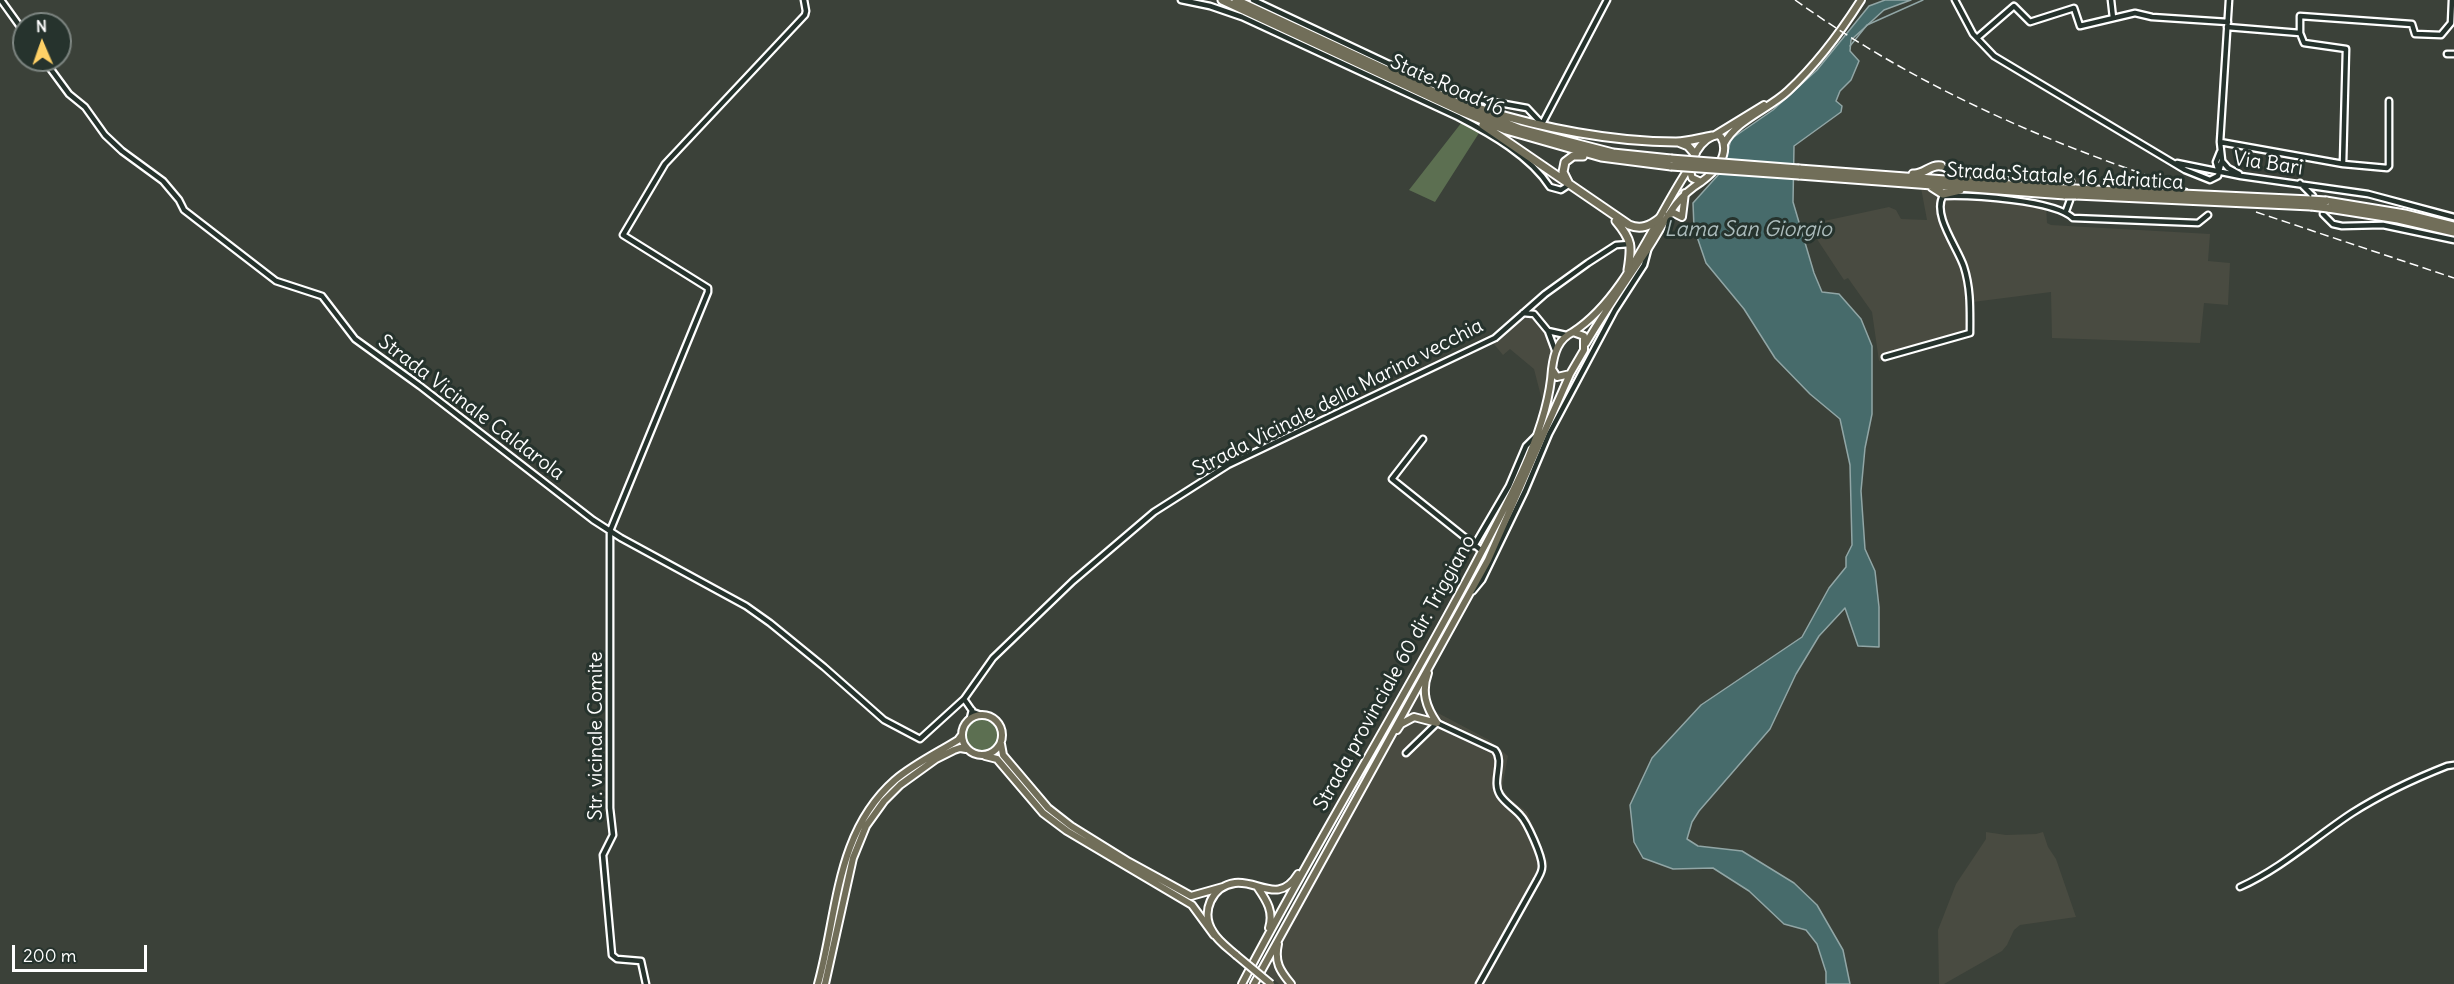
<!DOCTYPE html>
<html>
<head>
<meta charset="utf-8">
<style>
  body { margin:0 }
  #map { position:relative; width:2454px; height:984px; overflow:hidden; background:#3b4139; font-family:Delius,sans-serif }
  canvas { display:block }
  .north { position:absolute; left:12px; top:12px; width:60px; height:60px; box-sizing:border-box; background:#26332d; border:2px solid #7d8581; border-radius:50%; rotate:358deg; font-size:16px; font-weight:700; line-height:24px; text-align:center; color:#fff }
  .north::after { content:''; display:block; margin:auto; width:21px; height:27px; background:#ffd166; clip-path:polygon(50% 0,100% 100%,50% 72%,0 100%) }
  .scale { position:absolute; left:12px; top:945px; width:135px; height:27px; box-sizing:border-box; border:3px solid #fff; border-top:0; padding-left:8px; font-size:18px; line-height:21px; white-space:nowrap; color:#fff; -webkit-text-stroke:4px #26332d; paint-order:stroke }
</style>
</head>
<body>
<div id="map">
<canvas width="2454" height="984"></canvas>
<div class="north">N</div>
<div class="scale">200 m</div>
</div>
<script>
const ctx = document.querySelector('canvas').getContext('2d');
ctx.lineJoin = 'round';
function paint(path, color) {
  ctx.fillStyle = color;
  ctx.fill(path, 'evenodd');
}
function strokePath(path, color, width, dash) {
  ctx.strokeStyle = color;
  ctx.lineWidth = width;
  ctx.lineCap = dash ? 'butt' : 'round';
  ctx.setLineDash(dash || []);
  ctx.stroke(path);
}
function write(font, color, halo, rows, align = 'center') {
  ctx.font = font + ' Delius,sans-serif';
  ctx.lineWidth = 6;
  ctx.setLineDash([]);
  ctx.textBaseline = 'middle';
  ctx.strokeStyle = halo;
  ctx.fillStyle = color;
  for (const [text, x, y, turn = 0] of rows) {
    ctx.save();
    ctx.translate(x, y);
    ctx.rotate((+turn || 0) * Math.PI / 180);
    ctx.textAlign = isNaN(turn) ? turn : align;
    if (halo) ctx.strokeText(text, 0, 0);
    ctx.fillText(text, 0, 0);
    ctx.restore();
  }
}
const built = new Path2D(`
  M1921 188 2046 205 2047 223 2051 225 2210 234 2208 261 2230 263 2228 305 2204 303 2200 343 2052 338 2051 292 1973 302 1969 334 1879 361 1872 312 1848 278 1844 280 1809 227 1810 224 1889 207 1896 210 1901 219 1927 220Z
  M1526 317H1531L1547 336 1552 348 1544 408 1534 369 1510 349 1503 355 1493 343Z
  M1418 693 1438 713 1489 740 1508 756 1502 788 1510 799 1527 812 1543 850 1548 863 1539 885 1483 984H1279L1264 971Z
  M1986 832 2006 835 2036 834 2043 832 2048 847 2056 859 2076 917 2020 925 2014 930 2007 945 2002 951 1944 984H1939L1938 930 1956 884 1986 839Z`);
const green = new Path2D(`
  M1462 122 1479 133 1435 202 1409 190Z
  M966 735a16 16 0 1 1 32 0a16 16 0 1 1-32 0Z`);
const water = new Path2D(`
  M1885 0H1911L1884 10 1851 40 1850 51 1859 61 1851 80 1840 91 1836 101 1842 106 1841 112 1794 146 1793 202 1814 273 1822 292 1839 294 1861 319 1872 346V414L1865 448 1861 491 1865 549 1875 571 1879 607V647L1858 646 1845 608 1819 636 1796 674 1770 729 1699 811 1692 822 1687 839 1698 846 1742 851 1794 883 1817 905 1843 950 1850 984H1826V972L1817 944 1806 930 1784 924 1749 891 1713 868 1673 869 1643 858 1634 842 1630 805 1652 758 1701 705 1802 637 1829 588 1846 567V557L1852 545 1850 465 1840 419 1810 394 1775 358 1744 309 1706 263 1694 228 1693 203 1719 174 1726 159 1731 139 1773 110 1817 70 1869 6Z`);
const stream = new Path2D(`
  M1850 46 1867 25 1923 0`);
const minor = new Path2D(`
  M1 0 24 32
  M1181 0 1210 6 1242 17 1458 117C1491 134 1530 156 1550 187L1561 190 1570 184
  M1253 0 1455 95 1527 108 1542 124 1607 0
  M1955 0 1973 34 1994 56 2185 170 2210 180 2218 176 2222 160 2220 142 2229 0
  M2111 0 2113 18
  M2227 27 2300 33
  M1977 38 2014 6 2030 22 2074 8 2080 26 2135 13 2152 17 2228 22
  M2447 54H2454
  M44 60 69 94 85 107 105 135 122 151 163 181 179 200 184 210 276 281 322 296 355 339 420 386 593 520 621 538 746 606 770 623 824 667 884 720 920 739 964 699 993 658 1073 581 1154 512 1228 465 1495 338 1545 294 1588 263 1616 245 1630 244
  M2220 142 2343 164 2387 168 2389 166V101
  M2222 161 2228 168 2239 174
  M2177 163 2241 176 2368 194 2454 217
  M2343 164 2346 49 2304 43 2300 33V16L2412 24 2415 34 2441 35 2451 23 2452 0
  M1941 166 1952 172 2064 176 2071 181
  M2219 172 2216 162 2220 152
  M2300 183 2313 196
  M1944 196C1972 195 2054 200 2073 218L2198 223 2208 215
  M2066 211 2070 200
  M2323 214 2333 224 2342 226 2383 225 2454 240
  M1523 313 1534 314 1548 331 1566 335
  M1548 331 1555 350
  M1885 357 1970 333C1970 310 1971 289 1964 267 1958 248 1932 215 1943 196
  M1423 439 1392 479 1482 551
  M1474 546 1509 486 1526 446 1535 437
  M1473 591 1482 580 1525 491 1549 434 1615 310 1644 265 1648 250
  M964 699 973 712 981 715
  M970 718 972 710
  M1406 753 1437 723 1495 750C1505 762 1491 781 1500 795 1505 803 1514 808 1520 815 1527 822 1543 857 1542 867 1542 872 1539 876 1537 880L1479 984
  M2240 887C2282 868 2314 838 2352 813 2382 794 2414 779 2447 766L2454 765
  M646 984 641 961 617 959 612 955 603 855 613 835 610 808V531L708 292V288L623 235 665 164 805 15 806 11 804 0`);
const major = new Path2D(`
  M1715 135 1764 105
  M1718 135 1721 137C1731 154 1715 172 1701 182L1692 178C1686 163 1701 137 1718 135Z
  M1724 144C1736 120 1769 109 1788 91 1817 64 1840 33 1861 0
  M1668 215 1674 213 1682 217 1685 193
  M1573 332C1627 297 1655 217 1691 165
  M1573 332 1584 336V350L1570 374 1557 377 1552 369C1554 353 1558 339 1573 332Z
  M1586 343C1605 311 1626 281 1647 250 1665 223 1672 200 1701 182
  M1428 673C1421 692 1426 707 1437 723
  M962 735a20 20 0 1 1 40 0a20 20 0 1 1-40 0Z
  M1397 730 1401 724 1414 717 1437 723
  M1001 744 1003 755 1048 808 1071 826 1129 862 1191 896 1223 887
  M985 756 997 759 1043 813 1067 831 1192 905 1214 935
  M1258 888C1267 901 1274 912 1269 928
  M1278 944C1274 962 1280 971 1291 984
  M1236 955C1228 948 1218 941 1213 932 1200 912 1212 886 1235 883 1258 880 1279 905 1298 874
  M818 984C838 912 835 833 895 780 914 764 937 753 958 740L961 736
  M825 984 853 858 866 826 884 801 900 785 936 759 954 750 960 748 966 749
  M1242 984C1315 844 1398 710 1472 570 1502 512 1548 435 1552 369
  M1254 984 1488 560 1570 374`);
const highway = new Path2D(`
  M1222 0 1463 112 1506 130 1601 157 1671 166
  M1236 0 1464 106 1520 129 1613 153 1671 159
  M1481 109C1541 128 1613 142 1676 142 1688 142 1700 138 1712 136
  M1483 125 1629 225C1641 230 1650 226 1660 218
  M1678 142 1688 146 1695 154
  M1799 169 2065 189
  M1913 174C1924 175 1930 164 1941 166
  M1799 175 2065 195
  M1568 182 1563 172 1565 162 1573 156H1583
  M1932 187 1943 194 1960 190
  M2075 189 2311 200
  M2076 195 2311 206
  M2326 201 2405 214 2454 226
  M2328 208 2398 219 2454 232
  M1616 221C1632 240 1632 246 1628 270`);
const rail = new Path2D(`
  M1795 0C1917 87 2046 143 2188 189
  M2256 212 2454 278`);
const majorBridge = new Path2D(`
  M1236 955 1271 984`);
const highwayBridge = new Path2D(`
  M1671 159 1799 169
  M1671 166 1799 175
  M2065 189H2075
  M2065 195H2076
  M2311 200 2326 201
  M2311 206 2328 208`);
const streetNames = [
  ["State Road 16",1447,86,24],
  ["Via Bari",2268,164,8],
  ["Strada Statale 16 Adriatica",2065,177,3],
  ["Strada Vicinale della Marina vecchia",1338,398,-27],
  ["Strada Vicinale Caldarola",471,408,37],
  ["Strada provinciale 60 dir. Triggiano",1395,673,-61],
  ["Str. vicinale Comite",596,736,-90]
];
const waterNames = [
  ["Lama San Giorgio",1748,230]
];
paint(built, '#494b41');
paint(green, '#5c6f51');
paint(water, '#476b6b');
strokePath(water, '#91a6a6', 1.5);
strokePath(stream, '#91a6a6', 1.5);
strokePath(minor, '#fff', 9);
strokePath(major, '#fff', 10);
strokePath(highway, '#fff', 11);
strokePath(minor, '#26332d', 4.5);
strokePath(major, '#716e59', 6);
strokePath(highway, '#716e59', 7);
strokePath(rail, '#fff', 1.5, [9, 4.5]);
strokePath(majorBridge, '#fff', 10, []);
strokePath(highwayBridge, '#fff', 11, []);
strokePath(majorBridge, '#716e59', 6);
strokePath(highwayBridge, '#716e59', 7);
write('20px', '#fff', '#26332d', streetNames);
write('italic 21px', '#acbcbc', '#26332d', waterNames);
</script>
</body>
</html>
